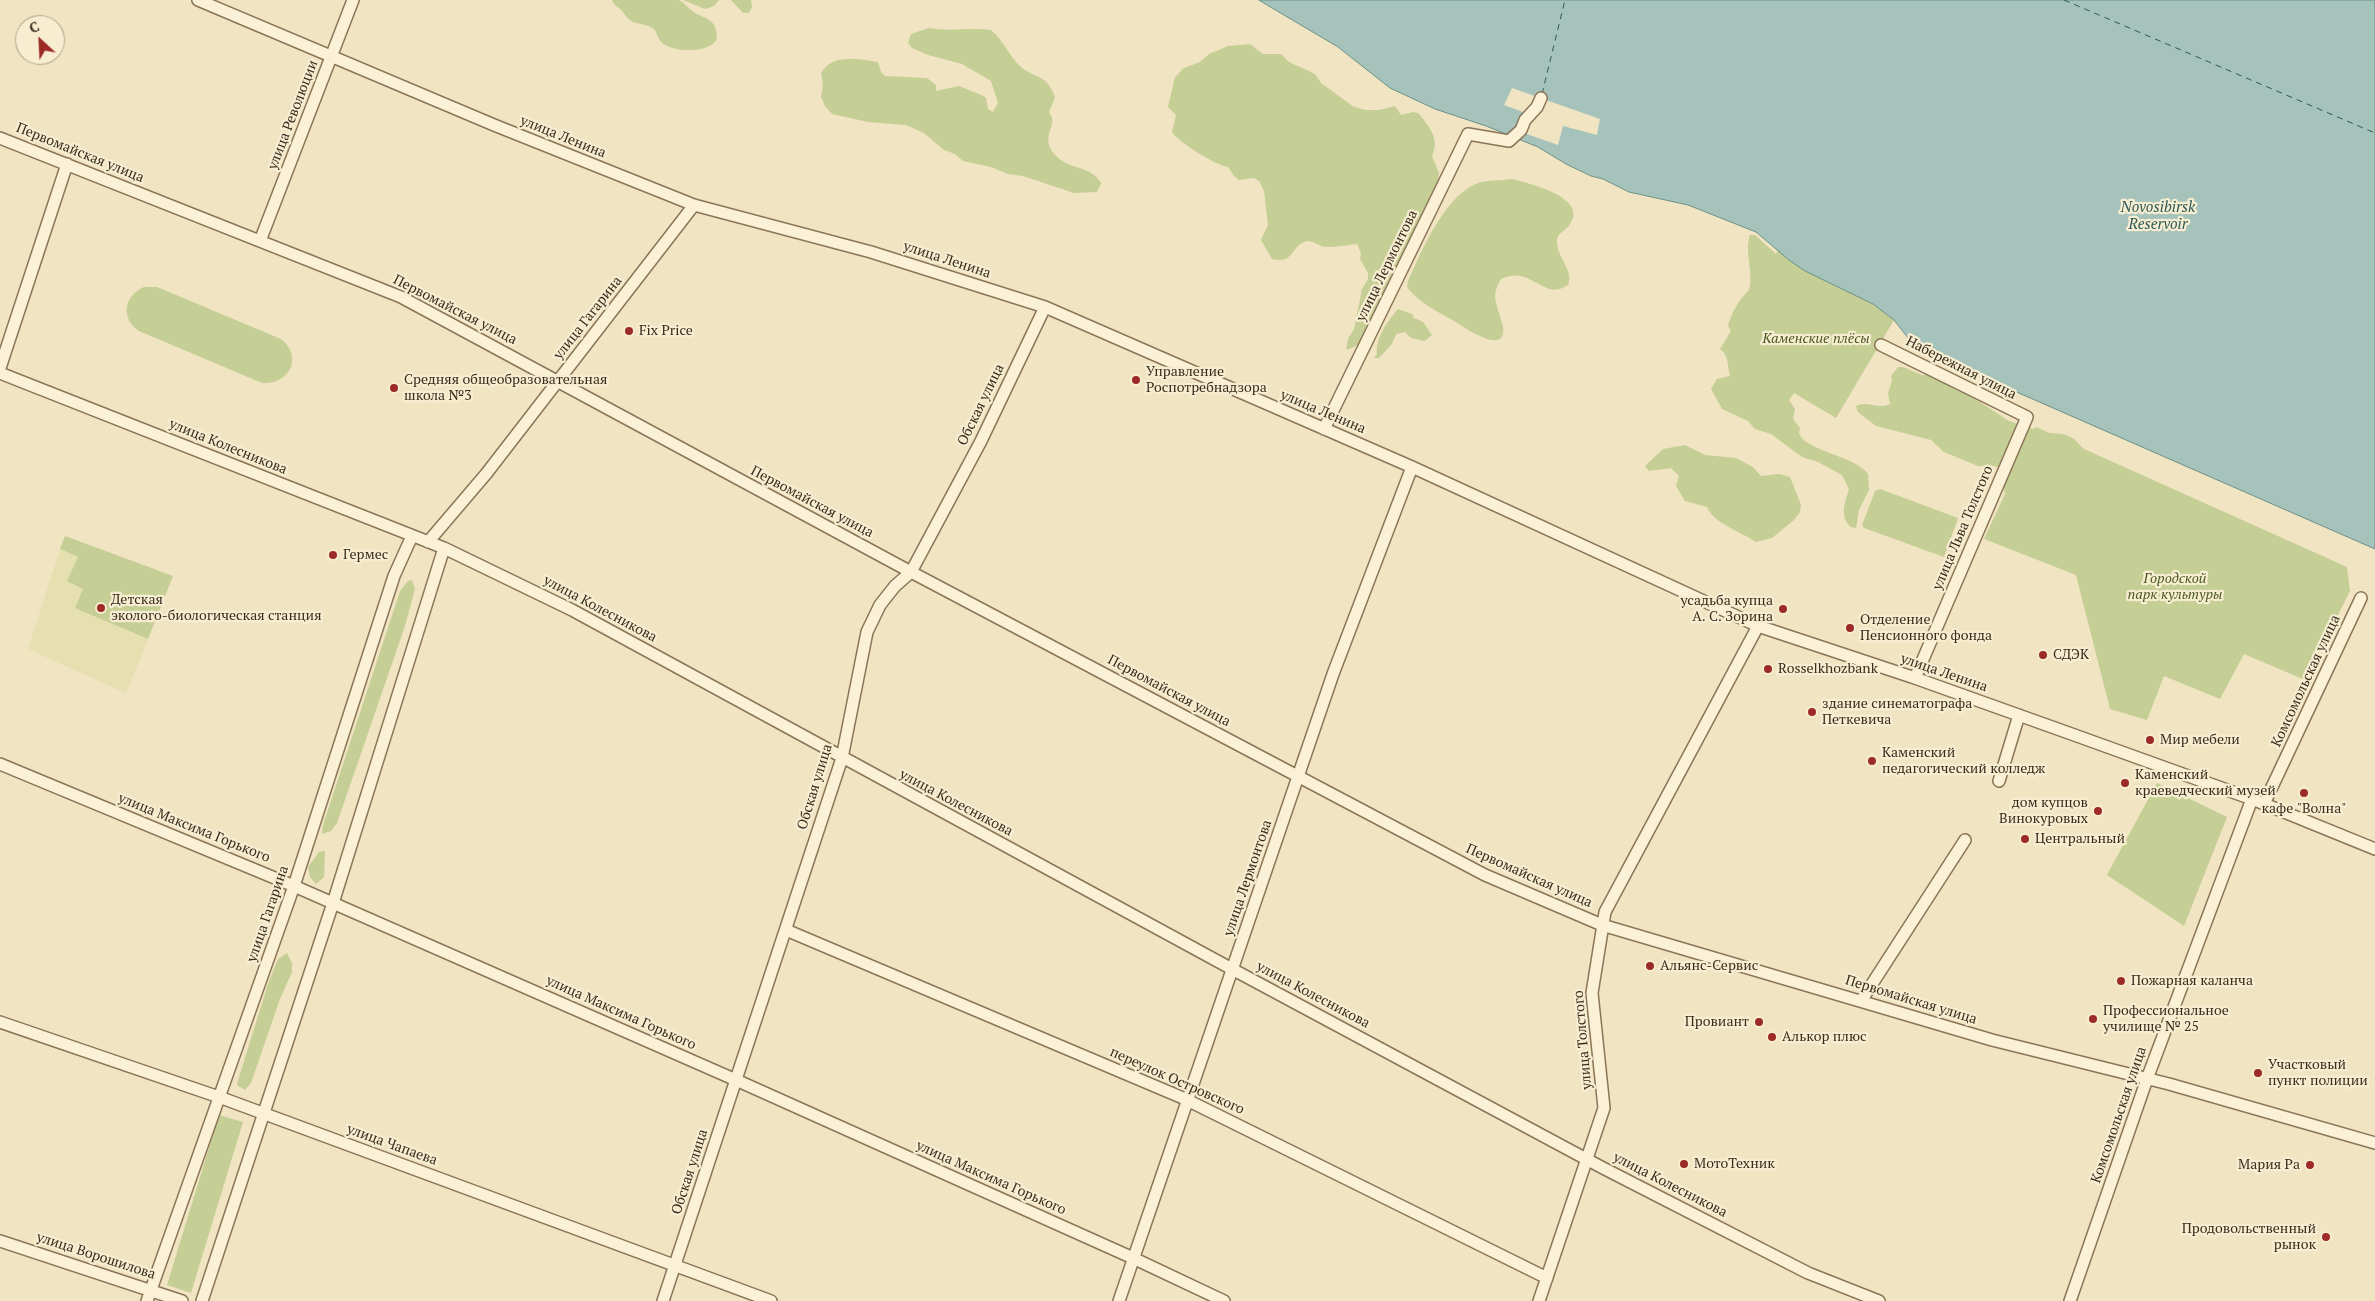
<!DOCTYPE html>
<html>
<head>
<meta charset="utf-8">
<style>
  body { margin:0 }
  #map { position:relative; width:2375px; height:1301px; overflow:hidden; background:#f0e4c2; font-family:"PT Serif",serif }
  canvas { display:block }
  .north { position:absolute; left:15px; top:15px; width:50px; height:50px; box-sizing:border-box; background:#f7eed2; border:1px solid #aba08a; border-radius:50%; rotate:335deg; font-size:14px; font-weight:700; line-height:20px; text-align:center; color:#3a2c1d }
  .north::after { content:''; display:block; margin:auto; width:18px; height:22px; background:#9c2a26; clip-path:polygon(50% 0,100% 100%,50% 72%,0 100%) }
</style>
</head>
<body>
<div id="map">
<canvas width="2375" height="1301"></canvas>
<div class="north">С</div>
</div>
<script>
const ctx = document.querySelector('canvas').getContext('2d');
ctx.lineJoin = 'round';
function paint(path, color) {
  ctx.fillStyle = color;
  ctx.fill(path, 'evenodd');
}
function strokePath(path, color, width, dash) {
  ctx.strokeStyle = color;
  ctx.lineWidth = width;
  ctx.lineCap = dash ? 'butt' : 'round';
  ctx.setLineDash(dash || []);
  ctx.stroke(path);
}
function write(font, color, halo, rows, align = 'center') {
  ctx.font = font + ' "PT Serif",serif';
  ctx.lineWidth = 4.5;
  ctx.setLineDash([]);
  ctx.textBaseline = 'middle';
  ctx.strokeStyle = halo;
  ctx.fillStyle = color;
  for (const [text, x, y, turn = 0] of rows) {
    ctx.save();
    ctx.translate(x, y);
    ctx.rotate((+turn || 0) * Math.PI / 180);
    ctx.textAlign = isNaN(turn) ? turn : align;
    if (halo) ctx.strokeText(text, 0, 0);
    ctx.fillText(text, 0, 0);
    ctx.restore();
  }
}
const farmland = new Path2D(`
  M60 549 78 557 67 581 83 589 75 608 148 639 126 693 28 649Z`);
const green = new Path2D(`
  M612 0C624 0 670 0 679 0 683 2 688 7 691 10 703 20 717 16 717 39 709 54 673 53 661 42 657 37 657 29 650 27 634 20 635 28 622 11 618 6 614 6 612 0Z
  M683 0H719L714 6 705 9Z
  M731 0H751L752 7 749 13H743Z
  M929 28C950 32 970 27 991 30 1003 40 1009 56 1021 67 1037 80 1046 73 1055 97L1049 112C1060 127 1038 135 1055 155 1068 170 1091 165 1101 183L1097 192 1074 193 1023 176 1008 174 991 167 963 161 955 154 944 150 924 133 906 125 868 122 832 114 825 106 821 97 823 85 821 73C833 53 858 59 878 62L881 72 885 76 927 78 936 85V91L959 86 981 95 986 98 988 109 993 112 998 103 991 81 962 64 928 55 912 48 908 43 911 34Z
  M1250 44 1263 54H1281L1289 62 1315 74 1321 83 1354 107 1366 110H1379L1395 106 1401 115 1413 112 1418 113C1430 127 1440 139 1432 156L1439 173 1437 185 1423 210 1407 254 1392 273 1374 317 1361 344 1346 350 1348 339 1354 329 1362 289 1368 279V273L1360 259 1361 253 1357 244C1347 245 1336 247 1326 247 1318 247 1313 238 1304 242 1290 248 1294 264 1272 259L1261 240 1268 225 1264 191 1259 181 1254 178 1239 180 1234 176 1228 167C1217 166 1178 142 1172 132L1176 115 1168 107 1175 77 1184 68 1200 62 1209 54 1228 46Z
  M1512 179C1527 183 1589 197 1570 224 1566 231 1556 233 1557 242 1557 258 1574 270 1568 285 1543 302 1531 264 1501 279 1498 284 1495 291 1495 297 1496 307 1501 317 1503 327 1507 354 1471 332 1462 326 1443 313 1421 306 1407 287L1408 281C1422 250 1446 192 1481 182 1490 180 1502 181 1512 179Z
  M1750 235H1755L1776 254 1778 250 1805 271 1873 304 1894 320 1836 418 1794 393 1789 400 1795 409 1793 419 1800 428 1799 433C1804 451 1854 455 1868 474L1869 490 1859 510 1856 528 1851 527C1839 517 1845 502 1849 489L1842 475 1818 462 1802 457 1771 434 1755 429 1748 421 1722 409 1711 389 1717 379 1730 376C1727 366 1729 355 1720 349L1731 331 1728 326C1732 312 1738 301 1749 290 1754 272 1744 252 1750 235Z
  M144 287H157L281 339C304 357 289 385 262 383L139 331C120 318 124 296 144 287Z
  M1398 309 1412 314 1414 318 1423 322 1432 335 1425 341 1411 338 1405 332 1396 334 1392 344 1379 358H1374L1377 354C1375 338 1388 321 1398 309Z
  M1898 367H1903L1922 375H1934L1956 390 1972 397 2009 421 2034 429 2036 427 2049 433 2063 434 2073 438 2084 449 2347 567 2350 591 2305 680 2244 654 2220 699 2164 676 2147 720 2110 709 2076 575 1984 539 2005 494 1999 468 1994 466H1978L1944 452 1931 440 1876 426 1858 412 1856 406C1867 400 1879 410 1890 404L1888 393 1892 381 1891 376Z
  M1685 445 1705 455 1736 458 1753 467 1761 476 1779 474 1790 477 1801 505 1800 512 1794 520 1772 538 1756 542C1742 532 1714 524 1707 507L1685 501 1676 486 1679 476 1671 468 1649 471 1645 466 1663 449Z
  M1880 489 1958 518 1944 557 1864 528 1862 525 1875 491Z
  M65 536 173 576 148 639 75 608 83 589 67 581 78 557 60 549Z
  M412 580 415 589 405 626 337 823 331 831 322 834 323 825 400 591 408 581Z
  M2157 783 2227 817 2184 926 2107 875Z
  M325 851 324 877 316 884 310 877 308 867 319 852Z
  M287 953 292 963V972L280 999 251 1083 245 1090 237 1085 239 1077 269 981 278 959Z
  M219 1115 243 1122 191 1293 167 1285Z`);
const water = new Path2D(`
  M1259 0H2375V549L1916 348 1894 320 1873 304 1805 271 1789 260 1756 232 1688 205 1629 192 1603 179 1591 176 1566 164 1538 147 1486 126 1435 109 1390 88 1338 47Z`);
const pier = new Path2D(`
  M1512 88 1600 119 1597 135 1563 126 1558 145 1521 132 1519 131 1523 112 1504 105Z`);
const ferry = new Path2D(`
  M2064 0 2375 133
  M1542 94 1565 0`);
const minor = new Path2D(`
  M198 0 494 125 694 205 871 252 1045 307 1412 467 1758 626 1912 677 2066 732 2252 799 2375 849
  M0 138 401 297 911 572 1485 875 1602 925 1992 1040 2169 1084 2375 1143
  M260 241 353 0
  M1881 345 2027 417 1915 678
  M0 368 67 164
  M0 373 444 548 572 610 1232 969 1603 1168 1808 1273 1879 1301
  M1324 429 1468 134 1509 141 1521 130 1525 120 1537 107 1541 98
  M428 542 486 474 694 205
  M0 764 294 886 736 1080 1133 1258 1224 1301
  M1999 781 2019 715
  M2264 804 2361 598
  M786 930 1183 1098 1547 1278
  M1861 1001 1965 840
  M0 1022 219 1097 771 1301
  M0 1241 182 1301
  M147 1301 294 886 394 576 412 536
  M202 1301 333 903 444 548
  M663 1301 842 758 867 632 880 605 895 586 911 572 981 441 1045 307
  M1119 1301 1333 674 1412 467
  M1539 1301 1604 1108 1592 993 1605 912 1758 626
  M2070 1301 2147 1079 2252 799`);
const markers = [
  [629,331,5,"#9c2a26"],
  [1136,380,5,"#9c2a26"],
  [394,388,5,"#9c2a26"],
  [333,555,5,"#9c2a26"],
  [101,608,5,"#9c2a26"],
  [1783,609,5,"#9c2a26"],
  [1850,628,5,"#9c2a26"],
  [2043,655,5,"#9c2a26"],
  [1768,669,5,"#9c2a26"],
  [1812,712,5,"#9c2a26"],
  [2150,740,5,"#9c2a26"],
  [1872,761,5,"#9c2a26"],
  [2125,783,5,"#9c2a26"],
  [2304,793,5,"#9c2a26"],
  [2098,811,5,"#9c2a26"],
  [2025,839,5,"#9c2a26"],
  [1650,966,5,"#9c2a26"],
  [2121,981,5,"#9c2a26"],
  [2093,1019,5,"#9c2a26"],
  [1759,1022,5,"#9c2a26"],
  [1772,1037,5,"#9c2a26"],
  [2258,1073,5,"#9c2a26"],
  [1684,1164,5,"#9c2a26"],
  [2310,1165,5,"#9c2a26"],
  [2326,1237,5,"#9c2a26"]
];
const streetNames = [
  ["улица Революции",293,115,-69],
  ["улица Ленина",563,137,22],
  ["Первомайская улица",80,153,22],
  ["улица Ленина",947,260,18],
  ["улица Лермонтова",1387,266,-64],
  ["Первомайская улица",455,310,27],
  ["улица Гагарина",588,318,-52],
  ["Набережная улица",1961,368,27],
  ["Обская улица",981,405,-64],
  ["улица Ленина",1323,412,23],
  ["улица Колесникова",228,447,22],
  ["Первомайская улица",812,502,28],
  ["улица Льва Толстого",1963,528,-67],
  ["улица Колесникова",600,609,28],
  ["улица Ленина",1944,673,19],
  ["Комсомольская улица",2306,681,-65],
  ["Первомайская улица",1169,691,28],
  ["Обская улица",815,787,-73],
  ["улица Колесникова",956,803,28],
  ["улица Максима Горького",194,828,22],
  ["Первомайская улица",1529,876,24],
  ["улица Лермонтова",1248,878,-71],
  ["улица Гагарина",268,914,-71],
  ["улица Колесникова",1313,995,28],
  ["Первомайская улица",1911,1000,17],
  ["улица Максима Горького",621,1013,24],
  ["улица Толстого",1583,1040,-95],
  ["переулок Островского",1177,1081,24],
  ["Комсомольская улица",2119,1115,-71],
  ["улица Чапаева",392,1145,20],
  ["Обская улица",690,1172,-72],
  ["улица Максима Горького",991,1178,24],
  ["улица Колесникова",1670,1185,27],
  ["улица Ворошилова",96,1256,18]
];
const poiNames = [
  ["Fix Price",639,331],
  ["Управление",1146,372],
  ["Роспотребнадзора",1146,388],
  ["Средняя общеобразовательная",404,380],
  ["школа №3",404,396],
  ["Гермес",343,555],
  ["Детская",111,600],
  ["эколого-биологическая станция",111,616],
  ["усадьба купца",1773,601,"right"],
  ["А. С. Зорина",1773,617,"right"],
  ["Отделение",1860,620],
  ["Пенсионного фонда",1860,636],
  ["СДЭК",2053,655],
  ["Rosselkhozbank",1778,669],
  ["здание синематографа",1822,704],
  ["Петкевича",1822,720],
  ["Мир мебели",2160,740],
  ["Каменский",1882,753],
  ["педагогический колледж",1882,769],
  ["Каменский",2135,775],
  ["краеведческий музей",2135,791],
  ["дом купцов",2088,803,"right"],
  ["Винокуровых",2088,819,"right"],
  ["кафе \"Волна\"",2304,809,"center"],
  ["Центральный",2035,839],
  ["Альянс-Сервис",1660,966],
  ["Пожарная каланча",2131,981],
  ["Профессиональное",2103,1011],
  ["училище № 25",2103,1027],
  ["Провиант",1749,1022,"right"],
  ["Алькор плюс",1782,1037],
  ["Участковый",2268,1065],
  ["пункт полиции",2268,1081],
  ["МотоТехник",1694,1164],
  ["Мария Ра",2300,1165,"right"],
  ["Продовольственный",2316,1229,"right"],
  ["рынок",2316,1245,"right"]
];
const parkNames = [
  ["Каменские плёсы",1816,339],
  ["Городской",2175,579],
  ["парк культуры",2175,595]
];
const waterNames = [
  ["Novosibirsk",2158,208],
  ["Reservoir",2158,225]
];
paint(farmland, '#e6dfaf');
paint(green, '#c5ce95');
paint(water, '#a5c2bb');
strokePath(water, '#6b9189', 1);
paint(pier, '#f0e4c2');
strokePath(ferry, '#2c5a59', 1, [6, 5]);
strokePath(minor, '#8b7558', 14);
strokePath(minor, '#faf1d6', 11);
for (const [x, y, r, color] of markers) {
  const dot = new Path2D();
  dot.arc(x, y, r, 0, 2 * Math.PI);
  ctx.fillStyle = color;
  ctx.fill(dot);
  strokePath(dot, '#f7eed2', 2);
}
write('14px', '#3a2c1d', '#f7eed2', streetNames);
write('14px', '#3a2c1d', '#f7eed2', poiNames, 'left');
write('italic 14px', '#485723', '#f7eed2', parkNames);
write('italic 15px', '#2c5a59', '#f7eed2', waterNames);
</script>
</body>
</html>
